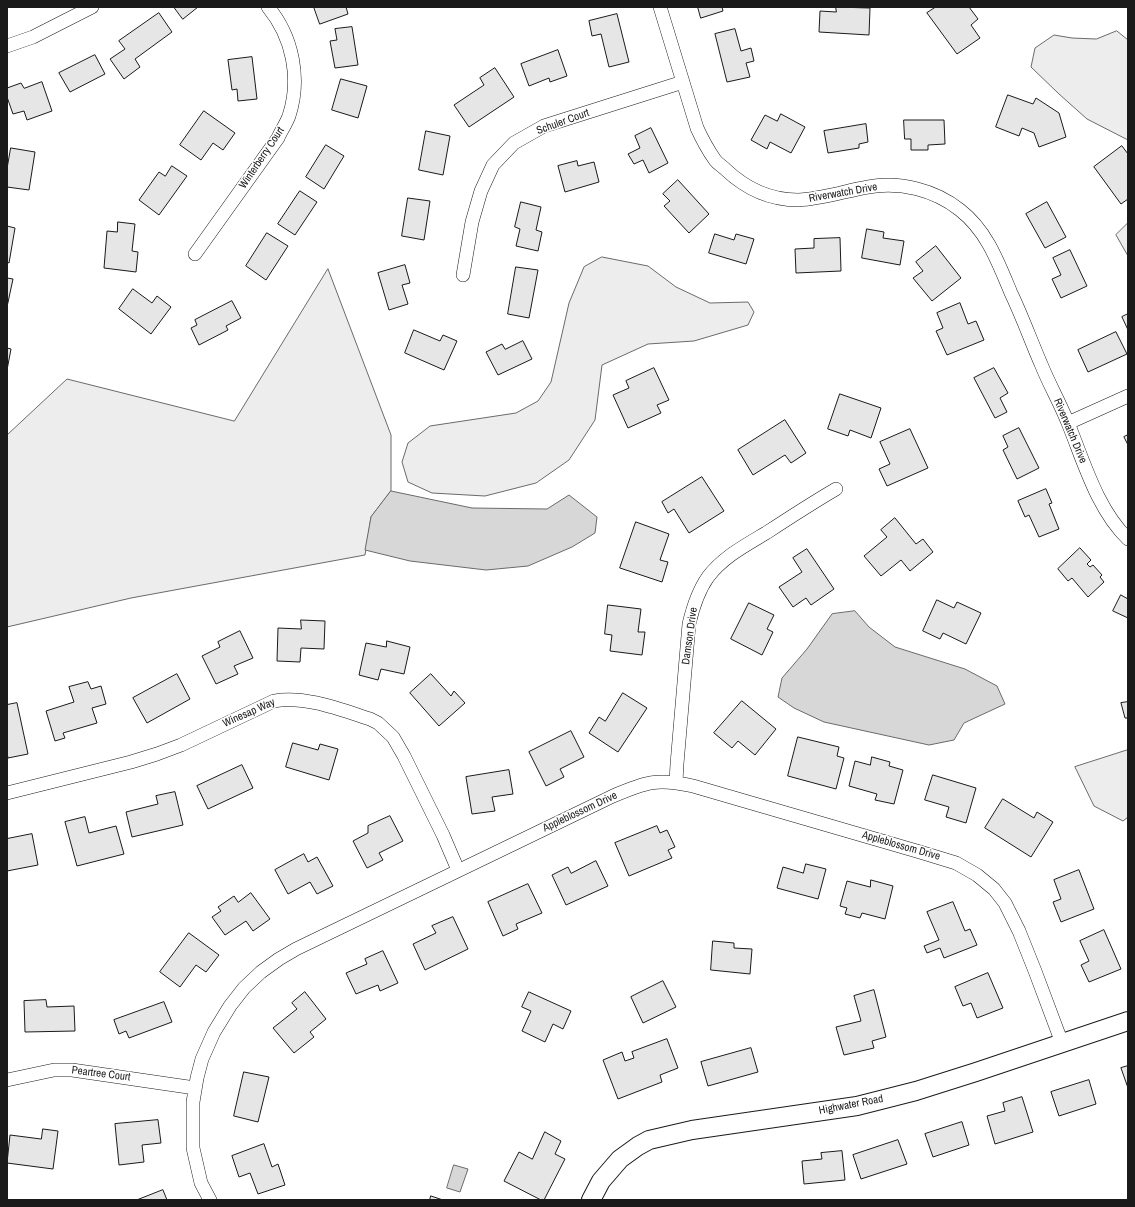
<!DOCTYPE html>
<html>
<head>
<meta charset="utf-8">
<style>
  body { margin:0 }
  #map { position:relative; width:1135px; height:1207px; overflow:hidden; background:#fff; font-family:"Archivo Narrow",sans-serif }
  canvas { display:block }
  .frame { position:absolute; inset:0; border:8px solid #1a1a1a; pointer-events:none }
</style>
</head>
<body>
<div id="map">
<canvas width="1135" height="1207"></canvas>
<div class="frame"></div>
</div>
<script>
const ctx = document.querySelector('canvas').getContext('2d');
ctx.lineJoin = 'round';
function paint(path, color) {
  ctx.fillStyle = color;
  ctx.fill(path, 'evenodd');
}
function strokePath(path, color, width, dash) {
  ctx.strokeStyle = color;
  ctx.lineWidth = width;
  ctx.lineCap = dash ? 'butt' : 'round';
  ctx.setLineDash(dash || []);
  ctx.stroke(path);
}
function write(font, color, halo, rows, align = 'center') {
  ctx.font = font + ' "Archivo Narrow",sans-serif';
  ctx.lineWidth = 3;
  ctx.setLineDash([]);
  ctx.textBaseline = 'middle';
  ctx.strokeStyle = halo;
  ctx.fillStyle = color;
  for (const [text, x, y, turn = 0] of rows) {
    ctx.save();
    ctx.translate(x, y);
    ctx.rotate((+turn || 0) * Math.PI / 180);
    ctx.textAlign = isNaN(turn) ? turn : align;
    if (halo) ctx.strokeText(text, 0, 0);
    ctx.fillText(text, 0, 0);
    ctx.restore();
  }
}
const built = new Path2D(`
  M1117 31 1128 40V140L1087 119 1059 94 1031 67 1035 48 1054 35 1072 38 1096 39Z
  M1128 223V256L1116 235Z
  M602 257 648 266 676 287 710 303 748 302 754 312 748 325 694 341 648 344 602 365 595 420 569 460 536 483 485 496 432 493 408 482 402 462 408 443 430 426 516 413 538 401 551 382 569 303 584 267Z
  M328 269 391 435V491L371 517 365 555 131 598 7 627V435L67 379 234 421Z
  M1128 750V817L1123 821 1094 806 1075 767Z`);
const water = new Path2D(`
  M391 491 472 508 547 509 569 495 597 517 595 533 572 547 528 566 486 570 410 561 365 550 371 517Z
  M855 611 869 627 895 647 965 669 997 686 1005 704 964 723 954 740 929 745 824 722 794 708 778 697 782 678 807 649 832 614Z
  M454 1165 468 1169 460 1192 447 1188Z`);
const building = new Path2D(`
  M174 7H198L183 19Z
  M314 7H346L348 14 320 24Z
  M698 7H722L723 11 701 18Z
  M836 7 870 8 869 35 819 32 820 11 836 12Z
  M936 7H969L978 19 971 25 980 38 957 54 927 13Z
  M159 13 172 32 135 59 140 67 124 79 110 59 125 49 119 41Z
  M617 14 629 62 609 67 601 34 592 36 589 21Z
  M352 27 358 65 335 68 330 41 337 40 335 29Z
  M735 29 741 51 751 48 754 61 746 63 750 77 727 82 715 34Z
  M558 50 567 76 550 82 549 78 529 86 521 64Z
  M95 55 105 74 70 92 59 73Z
  M252 57 257 99 238 101 237 89 232 90 228 60Z
  M495 68 514 97 469 127 454 105 484 85 480 78Z
  M341 79 367 86 358 118 332 110Z
  M42 82 52 111 27 120 24 111 13 114 7 97V88L21 83 24 88Z
  M1008 95 1033 104 1036 98 1059 113 1066 137 1039 147 1034 133 1022 128 1019 136 996 127Z
  M204 111 235 133 223 150 213 143 201 160 180 145Z
  M781 114 805 127 791 153 770 142 767 149 751 140 765 115 777 121Z
  M904 120H944L945 144 928 145V150H911V139H905Z
  M866 124 868 142 859 144V148L828 153 824 131Z
  M651 128 668 163 649 173 643 160 634 164 628 154 640 148 635 136Z
  M426 131 450 136 443 175 419 170Z
  M326 145 344 156 324 189 306 177Z
  M1122 146 1128 154V199L1121 204 1094 167Z
  M11 148 35 152 29 190 7 187V169Z
  M577 161 578 166 594 162 599 182 565 192 558 166Z
  M172 166 187 176 159 215 139 200 159 172 165 176Z
  M678 180 709 214 689 233 664 206 670 201 663 194Z
  M300 191 317 202 295 235 278 224Z
  M408 198 430 201 424 240 402 236Z
  M521 202 541 207 536 230 542 232 538 251 516 246 520 229 515 227Z
  M1047 202 1066 237 1045 248 1026 214Z
  M118 222 135 224 132 251 138 252 136 272 104 268 107 231 117 232Z
  M7 226 15 228 9 263 7 262Z
  M867 229 884 232 883 238 904 241 900 265 862 258Z
  M267 233 288 246 266 280 246 266Z
  M715 234 734 240 736 234 754 239 746 264 709 253Z
  M840 238 841 271 796 273 795 249 814 248V239Z
  M936 246 961 278 932 301 913 278 923 271 916 262Z
  M1070 250 1087 286 1061 298 1052 279 1061 275 1053 258Z
  M405 265 410 283 402 285 408 304 389 310 378 273Z
  M516 267 538 270 529 318 508 314Z
  M7 278 13 279 7 307Z
  M133 289 152 303 157 296 171 307 151 334 119 309Z
  M232 301 241 318 226 326 228 330 199 345 191 328 197 325 195 320Z
  M960 303 968 324 976 321 984 340 947 355 936 331 943 328 937 313Z
  M1128 314V330L1122 317Z
  M414 330 440 341 443 335 457 341 444 370 405 353Z
  M1116 332 1127 354 1088 372 1078 350Z
  M523 341 532 359 498 375 486 352 502 344 505 349Z
  M7 348 11 349 7 370Z
  M654 368 669 400 657 405 661 413 628 428 613 395 629 388 626 381Z
  M994 368 1008 393 1000 398 1007 412 995 418 974 378Z
  M840 394 881 408 871 438 850 430 848 436 828 429Z
  M785 420 806 453 791 463 785 455 753 475 738 450Z
  M1019 428 1039 468 1017 479 1003 450 1008 447 1003 436Z
  M910 429 928 468 887 486 879 469 890 464 880 442Z
  M1128 435V445L1124 437Z
  M702 477 724 511 689 533 674 509 668 513 662 502Z
  M1046 489 1052 503 1049 504 1059 529 1039 537 1029 515 1025 517 1018 501Z
  M895 518 916 544 923 539 933 552 910 571 901 560 881 576 864 556 887 537 881 530Z
  M636 522 669 534 660 560 668 562 662 582 620 568Z
  M1080 548 1091 560 1087 564 1090 567 1093 565 1102 575 1100 577 1104 582 1088 597 1072 578 1068 581 1058 569Z
  M807 549 834 589 811 605 806 598 793 607 779 587 802 572 793 558Z
  M1121 595 1128 599V618L1113 611Z
  M937 600 954 608 957 602 981 613 966 644 943 633 940 639 923 631Z
  M749 603 774 615 767 629 773 632 762 655 731 639Z
  M608 605 641 609 638 632H645L642 655 610 651 612 635 605 634Z
  M301 620 325 621 324 649 301 648 300 662 277 661 278 628 301 629Z
  M240 631 253 658 234 666 238 674 216 684 202 656 220 647 218 642Z
  M387 641 410 647 404 674 381 669 378 680 359 675 366 643 386 647Z
  M177 674 190 699 147 723 133 698Z
  M431 674 451 696 454 691 465 703 439 726 410 693Z
  M88 682 91 689 101 686 106 704 92 708 97 723 63 733 65 738 55 741 46 711 74 702 69 687Z
  M623 693 647 708 618 752 589 733 599 717 605 721Z
  M742 701 776 729 755 755 738 741 732 748 714 733Z
  M1128 702V718H1125L1121 703Z
  M17 703 28 754 8 758 7 753V705Z
  M571 731 584 757 560 769 564 777 546 786 529 752Z
  M798 737 839 747 837 756 844 758 836 789 788 776Z
  M293 743 318 750 320 744 338 749 329 780 286 767Z
  M872 757 890 762 889 766 903 770 894 804 875 800 877 794 849 786 855 761 870 765Z
  M242 765 253 788 208 809 197 786Z
  M509 770 513 794 492 797 495 811 472 814 466 777Z
  M933 775 976 788 966 823 946 817 949 807 925 800Z
  M175 792 183 825 132 837 126 812 158 804 156 796Z
  M1003 799 1034 818 1037 812 1053 822 1031 857 985 828Z
  M390 816 403 841 379 853 383 860 367 868 353 841 368 833V826Z
  M85 817 89 833 116 826 124 854 77 866 65 822Z
  M657 826 660 833 667 830 675 847 668 850 672 858 629 876 615 843Z
  M32 834 38 865 7 871V839Z
  M304 854 308 862 317 857 333 886 317 894 310 882 288 894 275 870Z
  M596 861 608 886 566 905 552 875 568 867 571 873Z
  M806 864 826 869 818 899 777 888 783 867 803 873Z
  M1079 870 1094 909 1061 922 1053 902 1061 899 1054 880Z
  M871 880 893 886 885 919 862 913 860 918 845 914 847 908 840 906 847 881 870 887Z
  M528 884 542 913 516 924 518 929 503 936 488 902Z
  M251 893 270 919 253 931 246 921 225 935 212 917 221 911 218 907 234 896 238 902Z
  M953 902 965 931 970 929 977 945 944 958 940 948 927 953 924 946 939 940 927 912Z
  M453 917 468 949 425 970 413 944 436 933 432 926Z
  M1104 930 1121 969 1089 982 1081 965 1089 961 1080 941Z
  M189 933 219 955 206 972 196 965 180 987 160 972Z
  M713 941 734 943V948L752 949 750 974 711 970Z
  M383 951 398 983 380 991 378 985 356 994 346 973 367 964 365 959Z
  M988 973 1003 1008 977 1018 971 1003 963 1006 955 987Z
  M663 981 676 1007 643 1023 631 997Z
  M874 990 886 1037 872 1041 874 1048 844 1055 836 1027 861 1021 854 996Z
  M305 992 326 1019 310 1032 314 1037 294 1053 273 1028 297 1009 292 1003Z
  M529 992 571 1011 563 1029 553 1024 545 1042 522 1031 531 1011 522 1007Z
  M46 1000 47 1007 74 1006 75 1031 25 1032 24 1001Z
  M164 1002 172 1022 129 1038 126 1031 119 1034 114 1020Z
  M667 1039 678 1068 660 1075 662 1082 618 1099 603 1060 622 1052 625 1061 634 1058 632 1052Z
  M751 1048 758 1072 708 1086 701 1062Z
  M1128 1066V1088L1121 1068Z
  M244 1072 269 1077 258 1122 234 1116Z
  M1089 1080 1096 1104 1059 1116 1051 1092Z
  M1022 1097 1033 1132 995 1144 987 1116 1005 1111 1003 1103Z
  M158 1120 161 1143 142 1145 144 1162 119 1165 115 1124Z
  M962 1122 969 1145 933 1157 925 1134Z
  M43 1129 58 1131 53 1169 7 1163 10 1135 41 1139Z
  M545 1132 561 1141 555 1154 565 1159 544 1200H541L504 1181 519 1152 532 1159Z
  M898 1140 907 1164 861 1179 853 1155Z
  M264 1144 272 1167 278 1164 285 1185 258 1194 250 1173 239 1177 232 1156Z
  M842 1151 845 1180 804 1184 802 1161 822 1159 821 1153Z
  M163 1190 167 1200H137Z
  M431 1196 443 1200H430Z`);
const street = new Path2D(`
  M660 7 697 128C702 139 708 150 715 160 718 164 722 166 725 169 745 188 770 200 798 200 822 199 845 191 868 187 900 181 935 190 960 210 987 231 998 262 1011 293 1022 316 1031 341 1041 364 1049 384 1060 403 1068 423 1084 462 1097 509 1128 539
  M7 46 33 37 92 7
  M195 254 278 138C281 131 286 124 289 116 301 79 293 37 268 7
  M463 275 472 222 481 191 493 165 514 143 544 126 683 82
  M1068 423 1128 396
  M676 782 677 764 689 624C693 607 698 591 708 577 723 557 746 545 766 533 789 518 812 503 836 489
  M7 793 131 762 157 754 181 745 274 701C304 695 342 710 370 719L378 723 393 737 404 756 443 835 458 870
  M7 1080 54 1070H72L195 1088
  M210 1200 201 1183 193 1148V1102L197 1078 202 1059 214 1032 230 1006 244 988 261 972 279 959 296 949 613 796C646 782 657 778 693 786L920 852 956 863 977 875 994 889 1005 903 1019 931 1035 971 1062 1043`);
const secondary = new Path2D(`
  M591 1200 601 1181 620 1159 638 1146 649 1140 692 1130 857 1106 916 1091 976 1072 1128 1021`);
const streetNames = [
  ["Schuler Court",563,122,-20],
  ["Winterberry Court",262,158,-56],
  ["Riverwatch Drive",843,193,-10],
  ["Riverwatch Drive",1070,431,67],
  ["Damson Drive",690,636,-82],
  ["Winesap Way",249,713,-24],
  ["Appleblossom Drive",580,812,-25],
  ["Appleblossom Drive",901,846,16],
  ["Peartree Court",101,1074,7],
  ["Highwater Road",851,1105,-11]
];
paint(built, '#ededed');
strokePath(built, '#6a6a6a', 1);
paint(water, '#d7d7d7');
strokePath(water, '#6a6a6a', 1);
paint(building, '#e6e6e6');
strokePath(building, '#1a1a1a', 1);
strokePath(street, '#1a1a1a', 14);
strokePath(secondary, '#1a1a1a', 20);
strokePath(street, '#fff', 13);
strokePath(secondary, '#fff', 18);
write('11px', '#1a1a1a', '#fff', streetNames);
</script>
</body>
</html>
